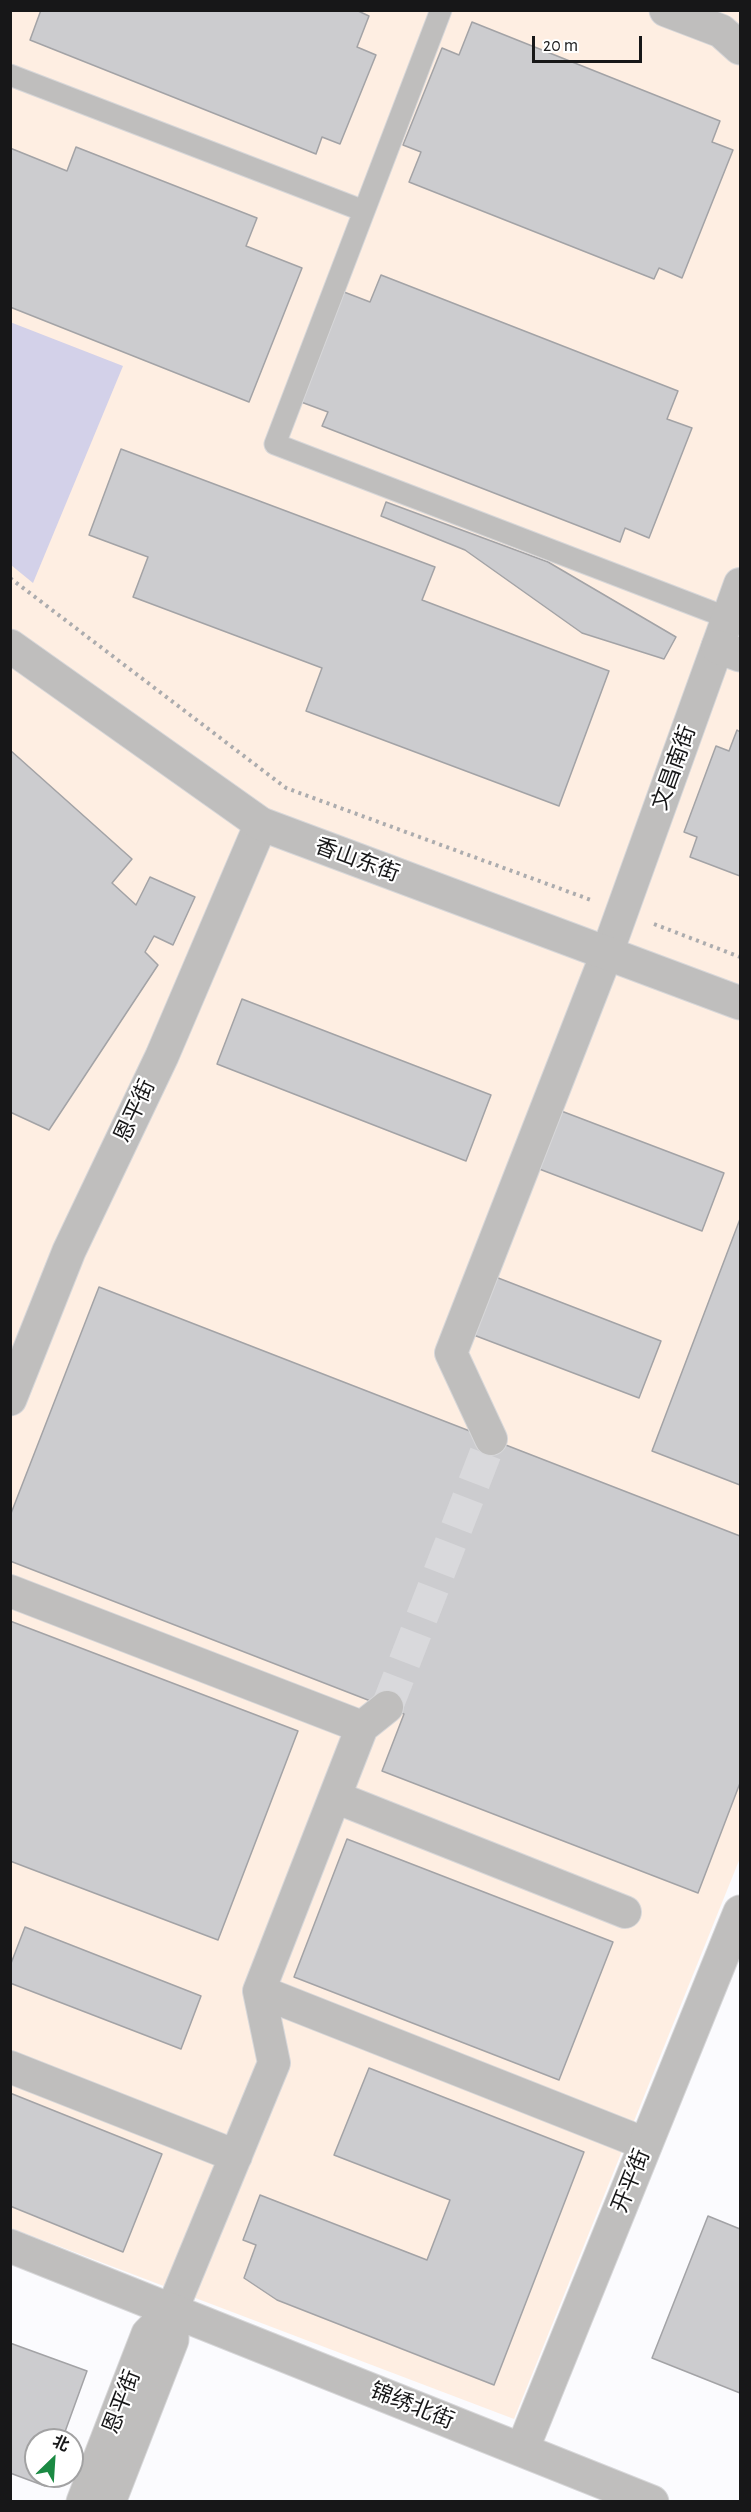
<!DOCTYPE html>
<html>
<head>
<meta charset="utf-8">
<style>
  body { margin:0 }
  #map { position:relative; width:751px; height:2512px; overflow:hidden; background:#fbfbfe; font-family:"Alegreya Sans","Noto Sans SC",sans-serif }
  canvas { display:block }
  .frame { position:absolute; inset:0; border:12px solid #171718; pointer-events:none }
  .north { position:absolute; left:24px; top:2428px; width:60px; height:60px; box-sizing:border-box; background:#fff; border:2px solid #a2a2a3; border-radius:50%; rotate:25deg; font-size:16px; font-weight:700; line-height:24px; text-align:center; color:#171718 }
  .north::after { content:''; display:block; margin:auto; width:21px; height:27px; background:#1b8a43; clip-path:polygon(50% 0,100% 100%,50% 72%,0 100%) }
  .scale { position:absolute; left:532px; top:36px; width:110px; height:27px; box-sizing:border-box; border:3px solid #171718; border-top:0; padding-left:8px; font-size:18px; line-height:21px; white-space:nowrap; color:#171718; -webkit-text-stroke:4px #fff; paint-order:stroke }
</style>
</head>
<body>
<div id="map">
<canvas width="751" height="2512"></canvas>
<div class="frame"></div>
<div class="north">北</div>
<div class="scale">20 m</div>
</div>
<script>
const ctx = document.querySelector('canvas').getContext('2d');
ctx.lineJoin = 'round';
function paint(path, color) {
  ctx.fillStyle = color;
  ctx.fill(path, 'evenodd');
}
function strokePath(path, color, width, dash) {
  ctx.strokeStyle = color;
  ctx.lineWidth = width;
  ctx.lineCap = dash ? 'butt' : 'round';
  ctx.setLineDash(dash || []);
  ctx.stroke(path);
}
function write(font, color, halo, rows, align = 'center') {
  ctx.font = font + ' "Alegreya Sans","Noto Sans SC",sans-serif';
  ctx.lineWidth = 4.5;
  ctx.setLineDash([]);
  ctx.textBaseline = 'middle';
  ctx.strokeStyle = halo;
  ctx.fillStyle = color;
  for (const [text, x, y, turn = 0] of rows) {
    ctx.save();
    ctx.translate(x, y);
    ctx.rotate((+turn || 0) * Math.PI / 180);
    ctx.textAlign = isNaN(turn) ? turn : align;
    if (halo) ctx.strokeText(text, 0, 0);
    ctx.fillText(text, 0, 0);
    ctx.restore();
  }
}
const commercial = new Path2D(`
  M10 11H740V1858L514 2419 11 2228Z`);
const green = new Path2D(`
  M10 322 123 366 33 583 11 565Z`);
const building = new Path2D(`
  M41 10H356L369 16 357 47 376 55 340 144 322 137 316 154 30 40Z
  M472 22 720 121 712 142 733 150 682 278 659 268 654 279 409 182 421 152 403 145 442 48 459 55Z
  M76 147 257 218 246 246 302 268 249 402 10 307V148L67 171Z
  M381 275 678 391 667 419 692 428 649 538 625 528 620 542 322 426 328 412 301 402 344 292 370 302Z
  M121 449 435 567 422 600 609 671 559 806 306 711 322 668 133 597 148 557 89 535Z
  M386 502 548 562 676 637 664 659 582 633 465 550 381 516Z
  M737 730 740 732V876L690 857 697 837 684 832 716 746 729 751Z
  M10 750 132 859 112 883 136 905 150 877 195 897 173 945 154 936 145 952 158 965 49 1130 10 1112Z
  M242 999 491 1095 466 1161 217 1064Z
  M556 1109 724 1173 702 1231 534 1167Z
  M740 1219V1485L652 1451Z
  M493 1276 661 1341 639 1398 471 1334Z
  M99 1287 740 1536V1783L698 1893 382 1771 404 1714 10 1561V1516Z
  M10 1621 298 1731 218 1940 10 1861Z
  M347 1839 613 1942 559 2080 294 1977Z
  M25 1927 201 1996 181 2049 10 1983V1966Z
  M369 2068 584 2152 494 2385 277 2300 244 2278 256 2245 243 2240 260 2195 427 2260 450 2200 334 2155Z
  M10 2093 162 2154 123 2252 10 2206Z
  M708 2216 740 2229V2393L652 2358Z
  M10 2343 87 2371 62 2440H36V2476H48L45 2486 10 2473Z`);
const pedestrianTunnel = new Path2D(`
  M387 1707 491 1439`);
const path = new Path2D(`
  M10 578 286 788 591 900
  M654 924 740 957`);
const service = new Path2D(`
  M441 10 275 444 728 618
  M10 75 364 211`);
const pedestrian = new Path2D(`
  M491 1439 451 1353 607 953 740 584
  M10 1591 362 1727
  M335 1797 625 1912
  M259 1991 646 2144
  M10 2067 236 2156
  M172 2310 274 2063 259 1991 362 1727 387 1707`);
const minor = new Path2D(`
  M666 10 721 31 740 48
  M718 647 740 655
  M10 1399 69 1251 162 1056 261 824
  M10 2246 652 2502
  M522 2450 740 1912
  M83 2502 148 2334 172 2310
  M109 2502 172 2340V2310`);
const tertiary = new Path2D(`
  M10 646 261 824 740 1003`);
const streetNames = [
  ["文昌南街",674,768,-70],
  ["香山东街",357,860,20],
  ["恩平街",135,1111,-65],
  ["开平街",631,2181,-68],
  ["恩平街",122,2402,-69],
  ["锦绣北街",412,2406,22]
];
paint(commercial, '#feeee2');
paint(green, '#d3d1e9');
paint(building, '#cccccf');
strokePath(building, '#a3a3a6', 1.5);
strokePath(pedestrianTunnel, '#d9d9dc', 32, [32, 16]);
strokePath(service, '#d7d7d9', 23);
strokePath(pedestrian, '#d7d7d9', 34);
strokePath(minor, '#d7d7d9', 35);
strokePath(tertiary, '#d7d7d9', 35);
strokePath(path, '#acacae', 4, [3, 4.5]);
strokePath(service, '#bfbebd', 21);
strokePath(pedestrian, '#bfbebd', 32);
strokePath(minor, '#bfbebd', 33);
strokePath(tertiary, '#bfbebd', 33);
write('22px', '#171718', '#fff', streetNames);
</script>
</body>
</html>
